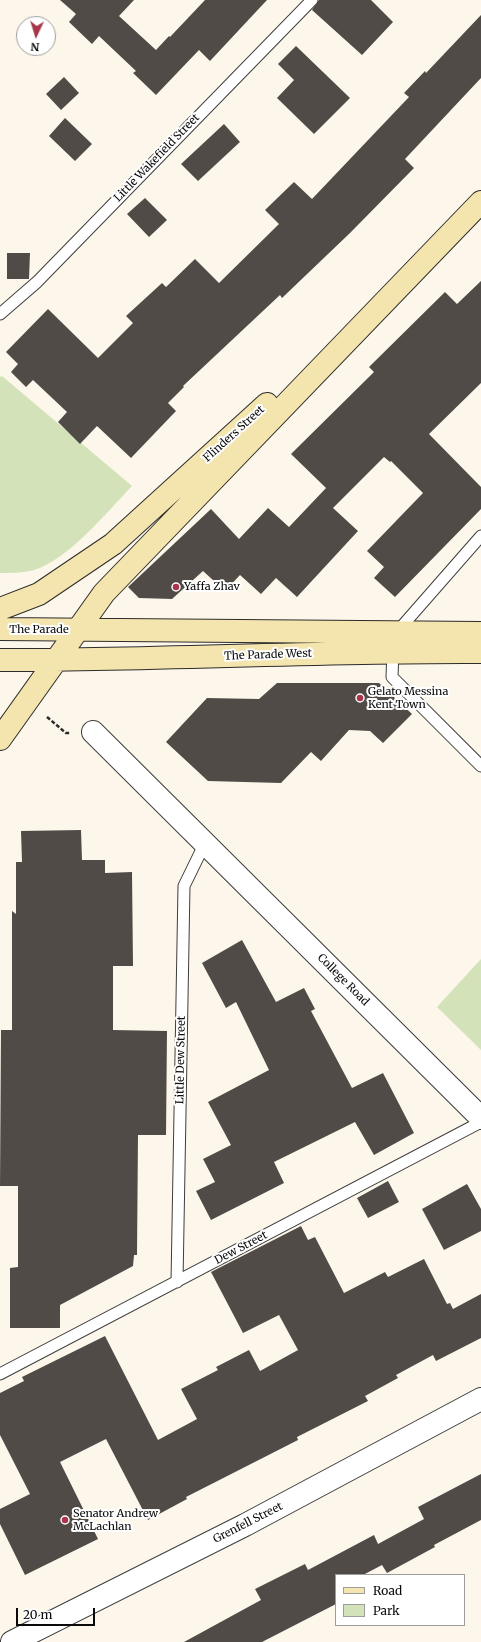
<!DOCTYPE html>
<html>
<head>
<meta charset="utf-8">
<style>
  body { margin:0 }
  #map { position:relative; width:481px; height:1642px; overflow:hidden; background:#fcf7ea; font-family:Merriweather,serif }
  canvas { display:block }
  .legend { position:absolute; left:335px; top:1574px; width:130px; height:52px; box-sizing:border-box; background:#fff; border:1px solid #9d9d9d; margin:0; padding:5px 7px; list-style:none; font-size:12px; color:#0a0a0a }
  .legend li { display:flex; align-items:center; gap:8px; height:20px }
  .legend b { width:20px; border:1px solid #9d9d9d }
  .north { position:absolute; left:16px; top:16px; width:40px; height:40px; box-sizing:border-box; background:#fff; border:1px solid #9d9d9d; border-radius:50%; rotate:184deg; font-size:11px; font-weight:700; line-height:16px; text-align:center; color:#0a0a0a }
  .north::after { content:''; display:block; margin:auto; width:14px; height:18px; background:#a83549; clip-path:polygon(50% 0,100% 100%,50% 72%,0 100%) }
  .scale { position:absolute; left:16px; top:1608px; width:79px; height:18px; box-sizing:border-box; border:2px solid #0a0a0a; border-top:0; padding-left:5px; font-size:12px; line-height:14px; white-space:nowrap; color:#0a0a0a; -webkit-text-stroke:3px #fff; paint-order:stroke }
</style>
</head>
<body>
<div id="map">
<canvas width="481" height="1642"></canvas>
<ul class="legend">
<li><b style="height:5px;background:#f4e4ad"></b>Road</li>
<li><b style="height:11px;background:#d3e2b9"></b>Park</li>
</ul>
<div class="north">N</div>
<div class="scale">20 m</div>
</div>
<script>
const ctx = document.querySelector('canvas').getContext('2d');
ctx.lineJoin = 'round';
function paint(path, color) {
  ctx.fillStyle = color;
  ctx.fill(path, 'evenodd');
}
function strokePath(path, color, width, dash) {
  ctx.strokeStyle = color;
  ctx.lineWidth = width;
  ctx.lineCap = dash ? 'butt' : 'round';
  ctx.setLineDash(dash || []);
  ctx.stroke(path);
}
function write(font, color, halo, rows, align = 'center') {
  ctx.font = font + ' Merriweather,serif';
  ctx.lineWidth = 4;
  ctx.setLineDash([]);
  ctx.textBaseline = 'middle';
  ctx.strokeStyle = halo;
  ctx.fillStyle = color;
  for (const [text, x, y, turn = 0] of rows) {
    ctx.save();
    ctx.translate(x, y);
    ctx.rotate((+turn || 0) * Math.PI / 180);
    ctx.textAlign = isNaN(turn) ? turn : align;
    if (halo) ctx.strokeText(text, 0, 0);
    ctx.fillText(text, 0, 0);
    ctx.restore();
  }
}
const green = new Path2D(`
  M2 376 132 486C107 512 68 560 34 570 23 573 11 573 0 573V377Z
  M481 959V1050L437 1007Z`);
const building = new Path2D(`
  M60 0H134L119 16 156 50 169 36 170 37 205 0H267L210 61 199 50 156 95 133 73 136 71 99 36 92 44 69 22 76 14Z
  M319 0H371L393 22 362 55 312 10Z
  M481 15V78L405 159 414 168 350 233 282 298 280 295 183 386 184 387 168 403 176 411 131 458 97 426 80 444 58 422 67 412 33 380 26 387 11 372 18 364 6 352 48 309 98 358 133 323 126 316 162 283 166 287 195 259 219 283 279 224 265 210 294 182 312 199 409 97 404 93 425 71 426 73Z
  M296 46 350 98 314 134 277 98 294 80 278 64Z
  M64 77 79 93 61 110 46 94Z
  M65 118 92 144 75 161 49 136Z
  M224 124 240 142 198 181 181 164Z
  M145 198 167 220 149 237 127 214Z
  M7 253H30L29 279H7Z
  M481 281V383L429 434 481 487V509L395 597 374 578 384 567 367 551 423 493 391 461 390 462 384 457 333 508 358 531 297 597 276 578 261 594 240 575 225 591 203 571 172 599 139 598 128 587 211 509 239 539 268 508 289 527 326 488 291 454 374 372 369 367 445 292 457 304Z
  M277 683H379L412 714 383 743 370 731 349 730 321 761 311 752 281 783 208 781 166 742 207 698 259 699Z
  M81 830 82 860H105V873L132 872 133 966H113V1030L167 1031 166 1135H138L137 1255H134L133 1266 60 1305V1328H10V1268L18 1267V1186H0L1 1030H12V911L16 914V862H22L21 831Z
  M242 940 276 1002 304 988 315 1009 311 1011 352 1088 383 1073 414 1133 374 1155 355 1122 274 1162 284 1183 211 1220 196 1191 215 1182 203 1159 231 1145 208 1102 269 1070 236 1002 226 1008 202 963Z
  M388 1181 399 1202 368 1218 357 1198Z
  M467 1184 481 1209V1231L444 1250 422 1209Z
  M301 1226 308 1240 315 1237 344 1293 385 1272 388 1277 424 1259 447 1304 450 1303 453 1309 481 1294V1338L436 1361 433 1355 396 1375 398 1378 365 1396 368 1401 297 1437 298 1440 186 1497 187 1499 148 1520 106 1439 60 1462 98 1539 25 1575 0 1524V1509L30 1494 0 1435V1393L24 1381 22 1377 105 1336 158 1440 197 1419 181 1389 218 1370 216 1367 249 1350 260 1371 298 1350 279 1315 243 1333 211 1272Z
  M481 1474V1520L434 1545 435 1547 387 1573 382 1565 363 1575H336V1604L262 1642H184L261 1600 255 1589 305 1564 308 1570 374 1535 378 1544 424 1519 418 1507Z`);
const path = new Path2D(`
  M47 717 66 733H70`);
const lane = new Path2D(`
  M0 314 37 282 312 0
  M396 633 481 536
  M393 650 392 677 481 766
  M177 1282 184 886 205 843
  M0 1374 481 1122`);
const street = new Path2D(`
  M93 732 481 1118
  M12 1642 245 1525 481 1399`);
const secondary = new Path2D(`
  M0 609 39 594 113 544 267 404
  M0 629 481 633
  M0 660C160 660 321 651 481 652
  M0 739 104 593 481 202`);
const markers = [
  [176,587,4,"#a83549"],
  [360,698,4,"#a83549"],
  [65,1520,4,"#a83549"]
];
const streetNames = [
  ["Little Wakefield Street",157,158,-46],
  ["Flinders Street",234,434,-42],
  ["The Parade",39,630],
  ["The Parade West",268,655,-2],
  ["College Road",343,980,45],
  ["Little Dew Street",181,1060,-89],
  ["Dew Street",241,1248,-28],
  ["Grenfell Street",248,1523,-27]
];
const poiNames = [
  ["Yaffa Zhav",184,587],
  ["Gelato Messina",368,692],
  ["Kent Town",368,705],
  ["Senator Andrew",73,1514],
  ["McLachlan",73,1527]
];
paint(green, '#d3e2b9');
paint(building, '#514b48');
strokePath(lane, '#3d3d3d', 13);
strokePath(street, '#3d3d3d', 24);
strokePath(secondary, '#2c2c2c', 24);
strokePath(path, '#2c2c2c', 2.5, [4, 2]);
strokePath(lane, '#fff', 11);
strokePath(street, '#fff', 22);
strokePath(secondary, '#f4e4ad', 22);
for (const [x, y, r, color] of markers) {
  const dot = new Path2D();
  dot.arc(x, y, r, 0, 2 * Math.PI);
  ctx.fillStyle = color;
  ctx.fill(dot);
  strokePath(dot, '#fff', 1.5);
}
write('11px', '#0a0a0a', '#fff', streetNames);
write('11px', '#0a0a0a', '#fff', poiNames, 'left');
</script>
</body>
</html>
